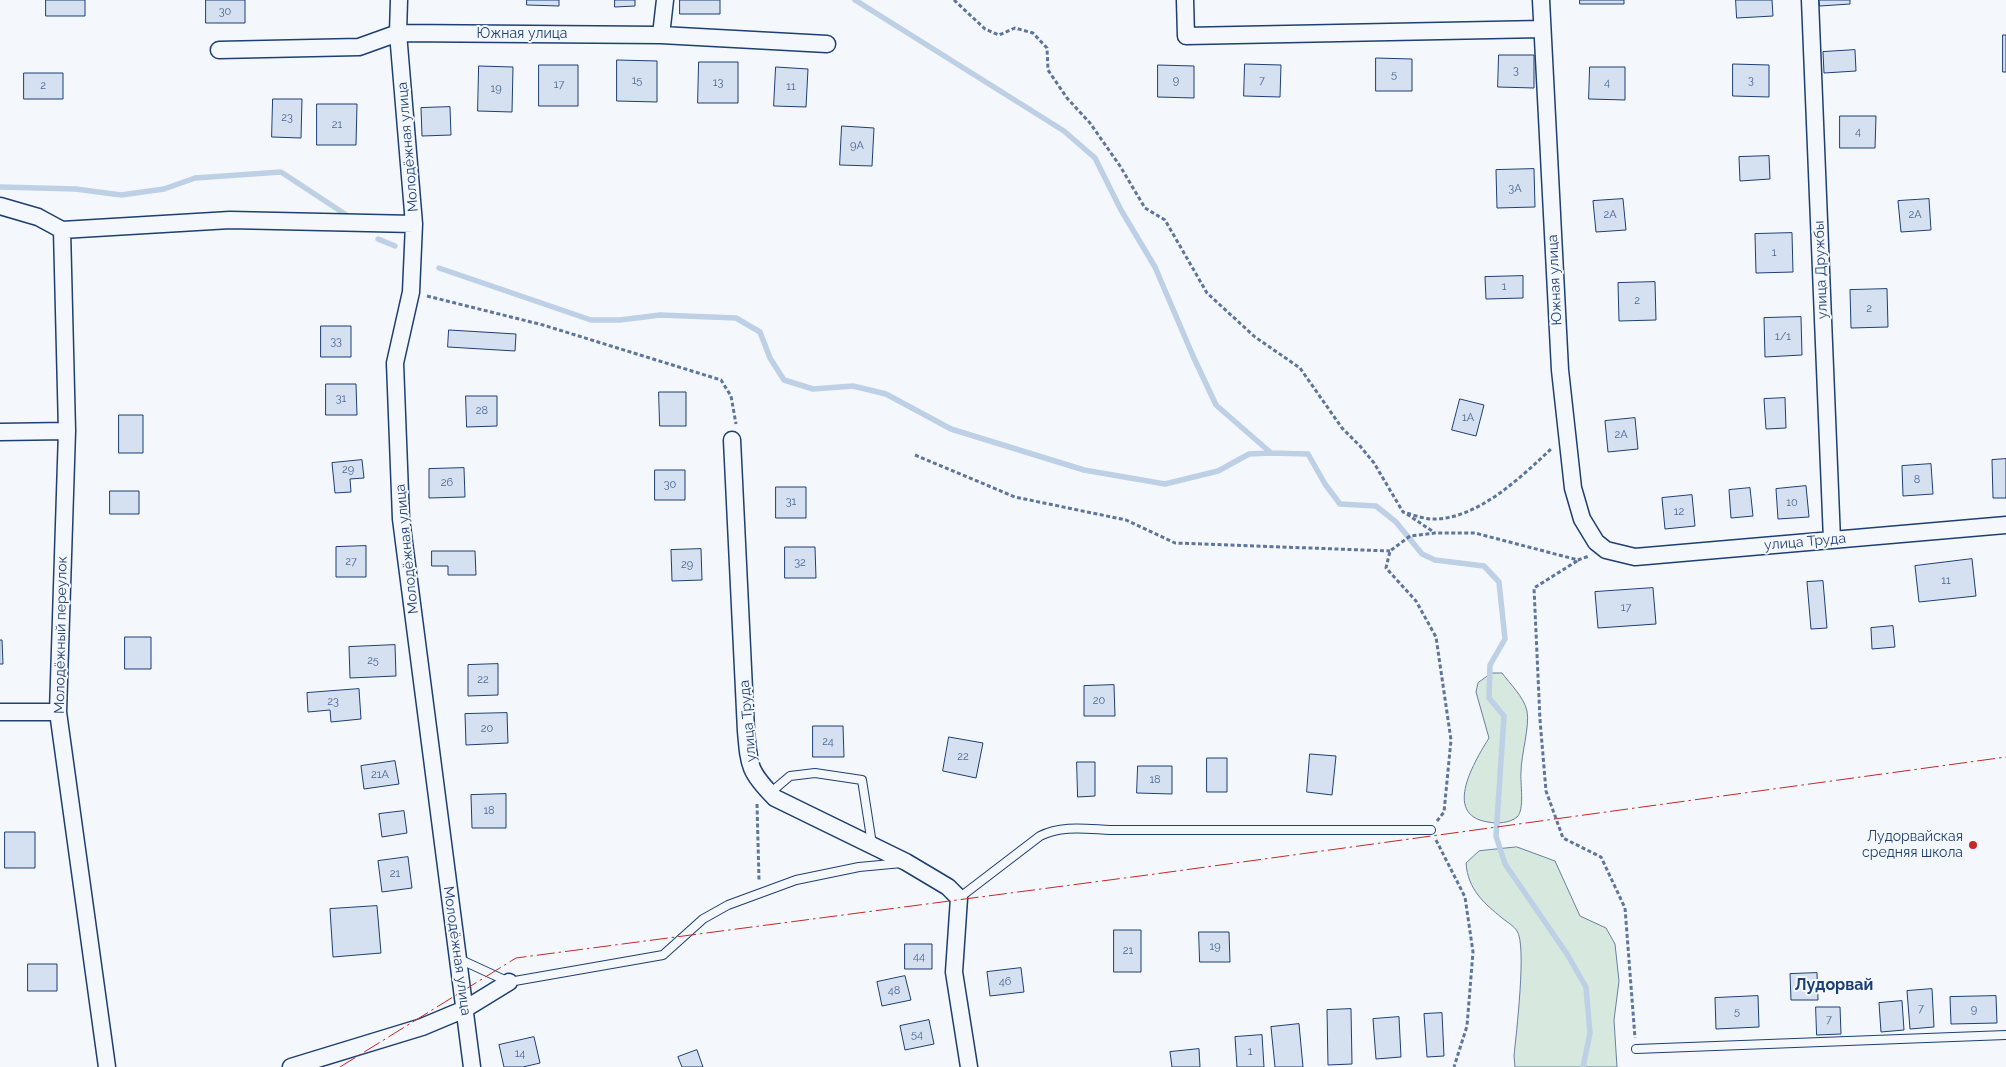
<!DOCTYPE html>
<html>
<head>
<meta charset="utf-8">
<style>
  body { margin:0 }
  canvas { display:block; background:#f4f7fb }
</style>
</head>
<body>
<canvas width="2006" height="1067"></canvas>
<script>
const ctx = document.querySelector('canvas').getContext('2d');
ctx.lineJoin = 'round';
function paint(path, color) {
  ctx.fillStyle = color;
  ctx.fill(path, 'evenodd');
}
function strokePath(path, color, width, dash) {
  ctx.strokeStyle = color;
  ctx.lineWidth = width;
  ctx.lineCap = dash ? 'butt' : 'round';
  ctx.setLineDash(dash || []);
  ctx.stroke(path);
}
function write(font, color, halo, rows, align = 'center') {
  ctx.font = font + ' Raleway,sans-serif';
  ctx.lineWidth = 4;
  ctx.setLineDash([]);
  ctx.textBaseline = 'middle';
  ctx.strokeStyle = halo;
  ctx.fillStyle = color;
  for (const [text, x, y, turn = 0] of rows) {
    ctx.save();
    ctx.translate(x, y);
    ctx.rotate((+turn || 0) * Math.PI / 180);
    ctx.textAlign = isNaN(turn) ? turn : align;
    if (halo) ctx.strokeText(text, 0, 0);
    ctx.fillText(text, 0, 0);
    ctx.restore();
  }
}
const green = new Path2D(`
  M1492 673H1502C1510 684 1524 697 1527 711 1530 726 1521 755 1521 772 1520 782 1525 810 1517 817 1510 823 1497 824 1488 822 1441 815 1476 759 1489 738L1476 692 1478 683Z
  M1517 847 1555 861 1580 916 1606 928 1615 944 1619 981 1614 1020 1617 1067H1515L1514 1056C1516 1035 1527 945 1517 931 1514 926 1507 922 1502 918 1484 903 1468 890 1466 863L1479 851Z`);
const stream = new Path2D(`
  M855 0 1064 131 1095 158 1121 210 1155 267 1193 356 1216 405 1271 453
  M0 187 76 189 121 195 164 189 195 178 281 172 348 216
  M378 239 395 246
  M439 268 591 320H620L660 315 736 318 760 332 770 358 784 380 813 389 853 386 886 394 951 429 1084 470 1165 484 1218 471 1249 454 1271 453 1308 454 1325 484 1340 504 1376 506 1396 522 1422 554 1435 560 1484 566 1499 582 1505 639 1490 665 1489 698 1504 716 1496 836 1505 864 1567 954 1586 987 1590 1033 1583 1067`);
const building = new Path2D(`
  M46 0H85V16H46Z
  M206 0H245V23H206Z
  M527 0H559V6L527 5Z
  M615 0H635V6L615 7Z
  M680 0H720V14H680Z
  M1580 0H1624V4H1580Z
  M1736 0H1772L1773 16 1737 18Z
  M1819 0H1850V4L1820 6Z
  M2003 35H2006V72H2003Z
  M1855 50 1856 71 1824 73 1823 52Z
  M1499 55H1534V88L1498 87Z
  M1376 58 1412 59V91H1376Z
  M617 60 657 61V102L617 101Z
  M699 62H738V103H698Z
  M1245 64 1281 65 1280 97 1244 96Z
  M1733 64 1769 65V97L1733 96Z
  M539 65H578V106H539Z
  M1158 65 1194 66V98L1158 97Z
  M479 66 513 67 512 112 478 111Z
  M776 67 808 69 806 107 774 106Z
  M1590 67H1625V100L1589 99Z
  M24 73H63V99H24Z
  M273 99H302L301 138 272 137Z
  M317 104H357L356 145H317Z
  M450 107 451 135 422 136 421 108Z
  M1840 116H1876L1875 148H1840Z
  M842 126 874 128 872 166 840 165Z
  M1769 156 1770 179 1740 181 1739 157Z
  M1534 169 1535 207 1497 208 1496 170Z
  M1623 199 1626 230 1596 232 1593 201Z
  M1929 199 1931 230 1901 232 1898 201Z
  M1792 233 1793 272 1756 273 1755 234Z
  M1523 276V298L1486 299 1485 277Z
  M1655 282 1656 320 1619 321 1618 283Z
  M1887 289 1888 327 1851 328 1850 290Z
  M1801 317 1802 355 1765 357 1764 318Z
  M321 326H351V357H321Z
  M449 330 516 334 515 351 448 347Z
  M326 384H356L357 415H326Z
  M659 392H686V426H660Z
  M466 396H497V426L467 427Z
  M1785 398 1786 428 1766 429 1764 399Z
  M1460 399 1484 405 1476 436 1452 430Z
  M119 415H143V453H119Z
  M1635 418 1638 449 1608 452 1605 421Z
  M2006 459V498H1993L1992 460Z
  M362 460 364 478 350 479 351 492 335 493 332 463Z
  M1931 464 1933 494 1903 496 1902 466Z
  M464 468 465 497 429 498V469Z
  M655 470H685V500H655Z
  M1806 486 1809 517 1778 519 1776 489Z
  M776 487H806V518H776Z
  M1750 488 1753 516 1731 518 1729 490Z
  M110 491H139V514H110Z
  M1692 495 1695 526 1665 529 1662 498Z
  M366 546V577H336V547Z
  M785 547H815L816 578H785Z
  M701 549 702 580 672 581 671 550Z
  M432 551H475L476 575H448V566H432Z
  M1972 559 1976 596 1919 602 1915 566Z
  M1823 581 1827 628 1811 629 1807 582Z
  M1653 588 1656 624 1598 628 1595 592Z
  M1893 626 1895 647 1872 649 1871 628Z
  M125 637H151V669H125Z
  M0 640H2L3 664H0Z
  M395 645 396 676 350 678 349 647Z
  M498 664V695L468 696V665Z
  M1114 685 1115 716H1084V686Z
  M359 689 361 719 331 722 330 710 308 712 307 693Z
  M507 713 508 743 466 745 465 714Z
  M813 726H843L844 757H813Z
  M949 737 983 743 976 778 943 771Z
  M1310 754 1336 756 1332 795 1307 792Z
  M1207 758H1227V792H1207Z
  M395 761 399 784 364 789 361 766Z
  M1077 762H1095V796L1078 797Z
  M1138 766H1172V794L1137 793Z
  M506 794V828H472L471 795Z
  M404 811 407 833 382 837 379 814Z
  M5 832H35V868H5Z
  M408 857 412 888 382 892 378 861Z
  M377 906 381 953 333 957 330 909Z
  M1114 930H1141V972H1114Z
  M1199 932H1229L1230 962H1200Z
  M905 944H932V969H905Z
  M28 964H57V991H28Z
  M1021 968 1024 992 990 996 987 972Z
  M1817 973 1818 1000H1791L1790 974Z
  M905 976 911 1000 882 1006 877 982Z
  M1932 989 1934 1027 1910 1029 1907 991Z
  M1758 996 1759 1027 1716 1029 1715 998Z
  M1996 996 1997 1023 1951 1024 1950 997Z
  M1902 1001 1904 1030 1881 1032 1879 1003Z
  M1816 1007H1840L1841 1034 1817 1035Z
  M1351 1009 1352 1064 1328 1065 1327 1010Z
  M1442 1013 1444 1056 1427 1057 1424 1014Z
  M1399 1017 1401 1057 1376 1059 1373 1019Z
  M929 1020 934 1044 905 1050 900 1026Z
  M1299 1024 1303 1067H1275L1271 1027Z
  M1262 1035 1264 1067H1237L1235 1037Z
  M534 1037 540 1063 523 1067H504L499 1045Z
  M1199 1049 1200 1067H1172L1170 1052Z
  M697 1050 703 1067H682L678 1057Z`);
const path = new Path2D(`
  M954 0 985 29 999 35 1015 28 1033 33 1047 48 1048 70 1067 98 1090 123 1120 166 1145 208 1165 220 1207 293 1255 337 1300 368 1342 428 1360 446 1374 463 1403 512C1411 514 1421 518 1430 519 1476 521 1520 478 1551 449
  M427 296 543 325 721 380 731 396 736 424
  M915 455 1015 497 1126 520 1175 543 1390 551
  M1407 514 1435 533
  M1577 561 1534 588 1540 720 1546 791 1563 838 1601 857 1625 908 1635 1038
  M757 804 759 880
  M1437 821 1444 812 1451 740 1436 637 1416 601 1386 568 1390 551 1410 536 1435 533H1475L1578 560 1589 556
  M1436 840 1465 897 1473 952 1467 1026 1454 1067`);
const lane = new Path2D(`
  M770 793 790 776 815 773 862 780 872 844
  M959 898 1040 836C1062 825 1086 829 1110 830H1431
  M459 959 509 982 663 955 703 919 728 905 796 880 859 867 902 863
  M1636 1049 2006 1035`);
const street = new Path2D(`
  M399 0 398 33 414 224 411 292 395 363 401 519 472 1067
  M1185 0 1186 36 1542 29
  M1541 0 1560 370 1573 488 1582 519 1596 542 1606 550 1635 557 2006 525
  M1810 0 1832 540
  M661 35 665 0
  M219 50 359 47 398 33 661 35 827 44
  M0 206 38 217 62 230 230 220 414 224
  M62 230 67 431 58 712 107 1067
  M0 432 67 431
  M732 440 746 731C749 766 749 772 775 798L906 862 948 887 959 898 954 972 969 1067
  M0 712H58
  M291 1067 422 1027 465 1009 509 982`);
const power = new Path2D(`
  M340 1067 516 958 1155 874 2006 757`);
const markers = [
  [1973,845,5,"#c62828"]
];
const numberNames = [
  ["30",225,12],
  ["3",1516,71],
  ["5",1394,75],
  ["15",637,81],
  ["9",1176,81],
  ["7",1262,81],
  ["3",1751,81],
  ["13",718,83],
  ["4",1607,83],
  ["17",559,85],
  ["2",43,86],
  ["11",791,87],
  ["19",496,89],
  ["23",287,118],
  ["21",337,125],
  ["4",1858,132],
  ["9А",857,146],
  ["3А",1515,189],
  ["2А",1610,215],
  ["2А",1915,215],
  ["1",1774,253],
  ["1",1504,287],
  ["2",1637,301],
  ["2",1869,309],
  ["1/1",1783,337],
  ["33",336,342],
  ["31",341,399],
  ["28",482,411],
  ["1А",1468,418],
  ["2А",1621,435],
  ["29",348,470],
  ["8",1917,480],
  ["26",447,483],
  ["30",670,485],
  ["31",791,502],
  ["10",1792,503],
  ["12",1679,512],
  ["27",351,562],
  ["32",800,563],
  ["29",687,565],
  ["11",1946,581],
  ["17",1626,608],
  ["25",373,661],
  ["22",483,680],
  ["20",1099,701],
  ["23",333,702],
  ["20",487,729],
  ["24",828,742],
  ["22",963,757],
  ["21А",380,775],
  ["18",1155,780],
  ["18",489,811],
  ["21",395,874],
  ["19",1215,947],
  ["21",1128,951],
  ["44",919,957],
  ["46",1005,982],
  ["48",894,991],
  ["7",1921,1009],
  ["9",1974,1010],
  ["5",1737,1012],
  ["7",1829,1020],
  ["54",917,1035],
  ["1",1250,1052],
  ["14",520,1054]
];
const streetNames = [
  ["Южная улица",522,34],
  ["Молодёжная улица",408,147,-95],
  ["улица Дружбы",1821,270,-92],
  ["Южная улица",1555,280,-93],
  ["улица Труда",1805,542,-5],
  ["Молодёжная улица",407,549,-96],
  ["Молодёжный переулок",61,635,-89],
  ["улица Труда",748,721,-95],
  ["Молодёжная улица",457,951,82]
];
const poiNames = [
  ["Лудорвайская",1963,837],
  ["средняя школа",1963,853]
];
const quarterNames = [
  ["Лудорвай",1834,985]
];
paint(green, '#d7e8df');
strokePath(green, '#687fa3', 1);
strokePath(stream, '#bed0e5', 5.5);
paint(building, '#d5e0f0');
strokePath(building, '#1d3f73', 1);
strokePath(lane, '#1d3f73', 10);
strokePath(street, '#1d3f73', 19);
strokePath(path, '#5e769c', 3, [4, 2.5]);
strokePath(lane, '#f4f7fb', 8);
strokePath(street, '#f4f7fb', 16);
strokePath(power, '#c62828', 1, [18, 4, 2.5, 4]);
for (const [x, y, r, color] of markers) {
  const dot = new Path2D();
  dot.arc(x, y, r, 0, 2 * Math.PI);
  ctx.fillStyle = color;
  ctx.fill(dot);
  strokePath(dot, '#f4f7fb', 2);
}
write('11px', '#4b6792', null, numberNames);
write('14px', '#1d3f73', '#f4f7fb', streetNames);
write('14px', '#1d3f73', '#f4f7fb', poiNames, 'right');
write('bold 16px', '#1d3f73', '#f4f7fb', quarterNames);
</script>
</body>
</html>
